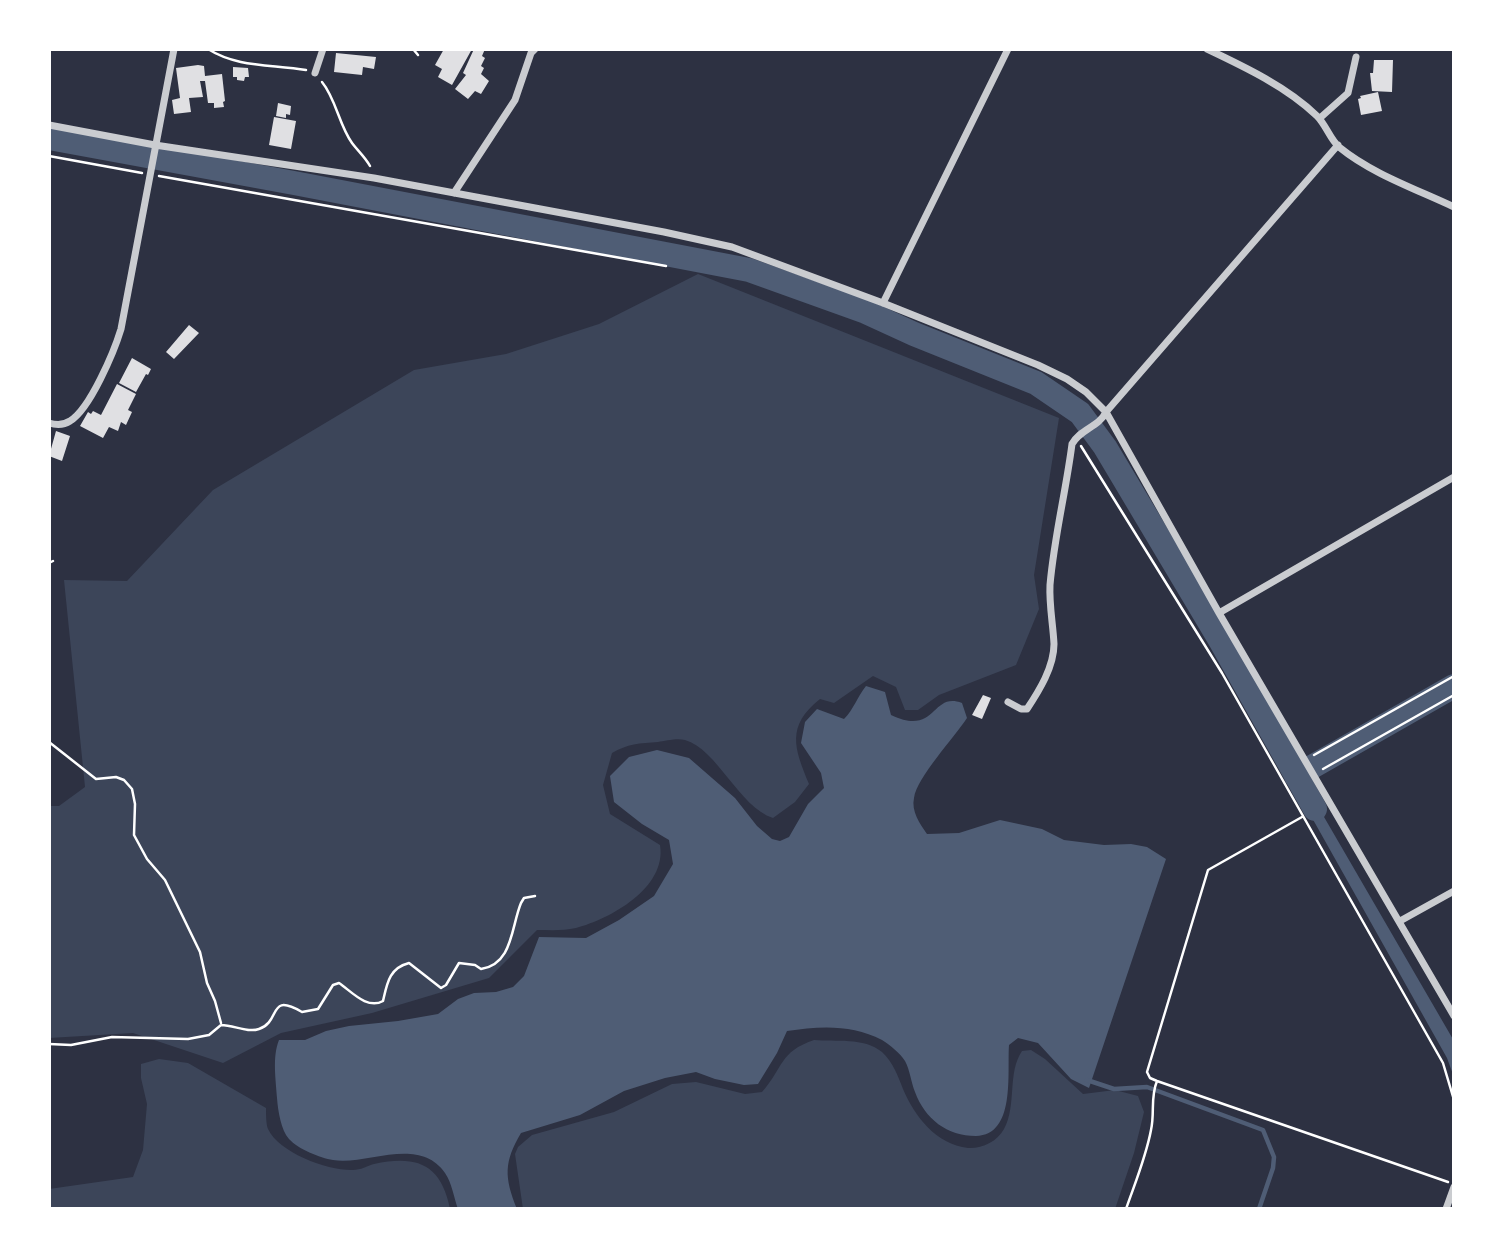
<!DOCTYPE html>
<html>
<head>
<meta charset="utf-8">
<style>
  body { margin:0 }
  #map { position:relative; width:1503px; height:1258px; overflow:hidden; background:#2d3142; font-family:"Alegreya Sans",sans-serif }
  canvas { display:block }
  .frame { position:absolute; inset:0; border:51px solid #fff; pointer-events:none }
</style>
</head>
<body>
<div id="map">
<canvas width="1503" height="1258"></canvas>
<div class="frame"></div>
</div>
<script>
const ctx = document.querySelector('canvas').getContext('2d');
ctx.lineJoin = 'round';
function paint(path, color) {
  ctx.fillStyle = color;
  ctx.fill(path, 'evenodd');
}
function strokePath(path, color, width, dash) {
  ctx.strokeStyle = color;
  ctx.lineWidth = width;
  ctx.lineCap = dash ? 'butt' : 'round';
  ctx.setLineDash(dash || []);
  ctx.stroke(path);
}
const green = new Path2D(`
  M698 274 1059 418 1034 575 1039 609 1016 665 939 695 918 710H905L896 687 873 676 834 703 820 699C786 726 794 748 809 784L795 802 773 818C739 807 717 749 685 740 677 738 665 741 658 742 640 743 627 744 612 753L603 785 610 814 660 845C667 888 610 919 576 928 563 931 550 930 537 930L489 978 372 1013 281 1033 223 1063 133 1033 49 1038V806H59L85 787 64 580 127 581 213 490 414 370 506 354 599 324Z
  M814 1040C835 1042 864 1037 882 1052 893 1062 898 1076 903 1089 915 1117 936 1144 968 1148 981 1149 997 1142 1004 1129 1017 1105 1007 1073 1022 1051L1031 1050 1045 1059 1083 1094 1115 1090 1138 1096 1144 1112 1134 1153 1115 1209H523L515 1154 518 1147 532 1135 614 1112 672 1084 696 1082 745 1094 762 1092C784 1067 779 1052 814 1040Z
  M159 1059 188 1063 266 1108C266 1114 266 1124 268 1129 279 1153 329 1171 353 1170 361 1170 367 1166 374 1164 417 1155 441 1164 450 1209H49V1189L133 1177 143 1150 147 1104 141 1078V1064Z`);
const water = new Path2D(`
  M866 686 885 692 891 715C937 737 931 691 962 703L967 718C954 738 917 777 914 798 911 811 920 824 927 834L959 833 1000 820 1042 829 1064 840 1104 845 1131 844 1147 847 1166 859 1089 1088 1071 1079 1038 1043 1018 1038 1009 1045C1007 1073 1016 1135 976 1136 947 1136 925 1119 915 1092 911 1082 910 1070 905 1061 900 1053 890 1045 882 1040 852 1024 819 1026 787 1031L777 1053 758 1084 744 1085 715 1079 696 1072 665 1078 624 1091 580 1115 521 1133C504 1162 504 1177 517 1209H458C454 1198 452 1183 445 1173 419 1135 366 1166 333 1160 320 1158 298 1149 289 1139 281 1130 278 1111 277 1098 276 1080 272 1057 279 1040H305L326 1031 349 1026 398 1021 438 1014 458 999 474 993 496 992 513 987 524 976 539 937 586 938 619 920 654 896 673 864 669 840 642 824 614 802 610 776 629 757 657 750 689 758 735 798 757 826 772 839 780 841 789 837 808 804 824 788 821 773 801 743 805 722 817 709 844 719C854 709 857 697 866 686Z
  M1302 779 1454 1041V1077L1447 1058 1293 784Z`);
const stream = new Path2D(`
  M1087 1080 1114 1089 1147 1087 1263 1130 1274 1157 1273 1168 1259 1209`);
const river = new Path2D(`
  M49 138 294 183 749 270 866 312 914 334 1036 383 1080 413 1105 447 1220 640 1315 809
  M1296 776 1454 686`);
const building = new Path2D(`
  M444 49H472L452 85 438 77 442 69 435 65Z
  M474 49H485L482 56 485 58 481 66 484 68 481 74 489 81 481 94 475 91 468 99 455 89 466 75 463 73Z
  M336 53 376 57 374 69 363 67 362 75 334 72Z
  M1374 60H1393L1392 92 1372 91 1370 73H1373Z
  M198 65 204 66 205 76 222 74 225 101 223 102 224 107 214 108V103H208L205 81H200L203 97 189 98 191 112 174 114 172 100 180 98 176 68Z
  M233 67 248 68 249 77H245L244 81 237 80V77H233Z
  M1378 92 1382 111 1361 115 1358 99 1361 98 1360 96Z
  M278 103 291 106 290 115 286 114V118L276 116Z
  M274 117 296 121 291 149 269 145Z
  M189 325 199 333 174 359 166 352Z
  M132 358 151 369 148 375 146 374 136 392 119 383Z
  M117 384 136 394 128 410 132 412 126 425 121 422 118 431 109 427 103 438 80 426 88 412 91 414 93 411 101 415Z
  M56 431 70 436 62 461 49 456Z
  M983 695 991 698 982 719 972 715Z`);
const path = new Path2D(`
  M208 49C238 68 272 64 306 70
  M413 49 418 55
  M322 82C336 99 339 125 352 143 358 151 365 157 370 166
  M49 156 142 173
  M159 176 666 266
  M1081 446 1222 673 1443 1063 1454 1100
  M49 563 53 561
  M49 742 96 779 116 777 124 780 132 789 135 804 134 835 147 859 165 880 200 952 207 983 215 1001 221 1023
  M1314 755 1454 676
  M1323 769 1454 695
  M1302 817 1208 870 1147 1072 1150 1078 1157 1081 1448 1182
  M49 1044 71 1045 112 1037 188 1039 209 1035 221 1025C234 1025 247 1033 259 1029 282 1021 267 992 302 1012L318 1009 333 985 339 983C351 991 367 1010 383 1001 387 984 389 968 409 963L441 988 446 985 459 963 475 965 481 969C513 964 511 927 521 903L524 898 535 896
  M1126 1209C1135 1183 1146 1157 1151 1130 1155 1112 1150 1098 1157 1081`);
const minor = new Path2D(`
  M1207 49C1245 67 1287 87 1317 116 1326 125 1330 139 1339 147 1372 174 1416 189 1454 207
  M315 73 323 49
  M1320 118 1348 93 1356 57
  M49 125 155 145 374 178 664 232 732 247 883 303 1038 365 1067 379 1086 392 1106 412 1219 613 1454 1016
  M454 193 515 100 531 53 535 49
  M883 303 1008 49
  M49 423C56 425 64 425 70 421 90 409 114 352 121 329L174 49
  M1219 613 1454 477
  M1008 702 1021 709H1027C1039 691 1054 667 1054 644 1053 624 1049 605 1050 585 1054 538 1066 491 1072 444 1080 429 1099 427 1106 412L1338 145
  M1400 921 1454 891
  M1446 1209 1454 1187`);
paint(green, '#3c4559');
paint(water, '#4f5d75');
strokePath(stream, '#4f5d75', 4.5);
strokePath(river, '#4f5d75', 24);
paint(building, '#e0e0e3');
strokePath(path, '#fff', 2.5);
strokePath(minor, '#caccd0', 7);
</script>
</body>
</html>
